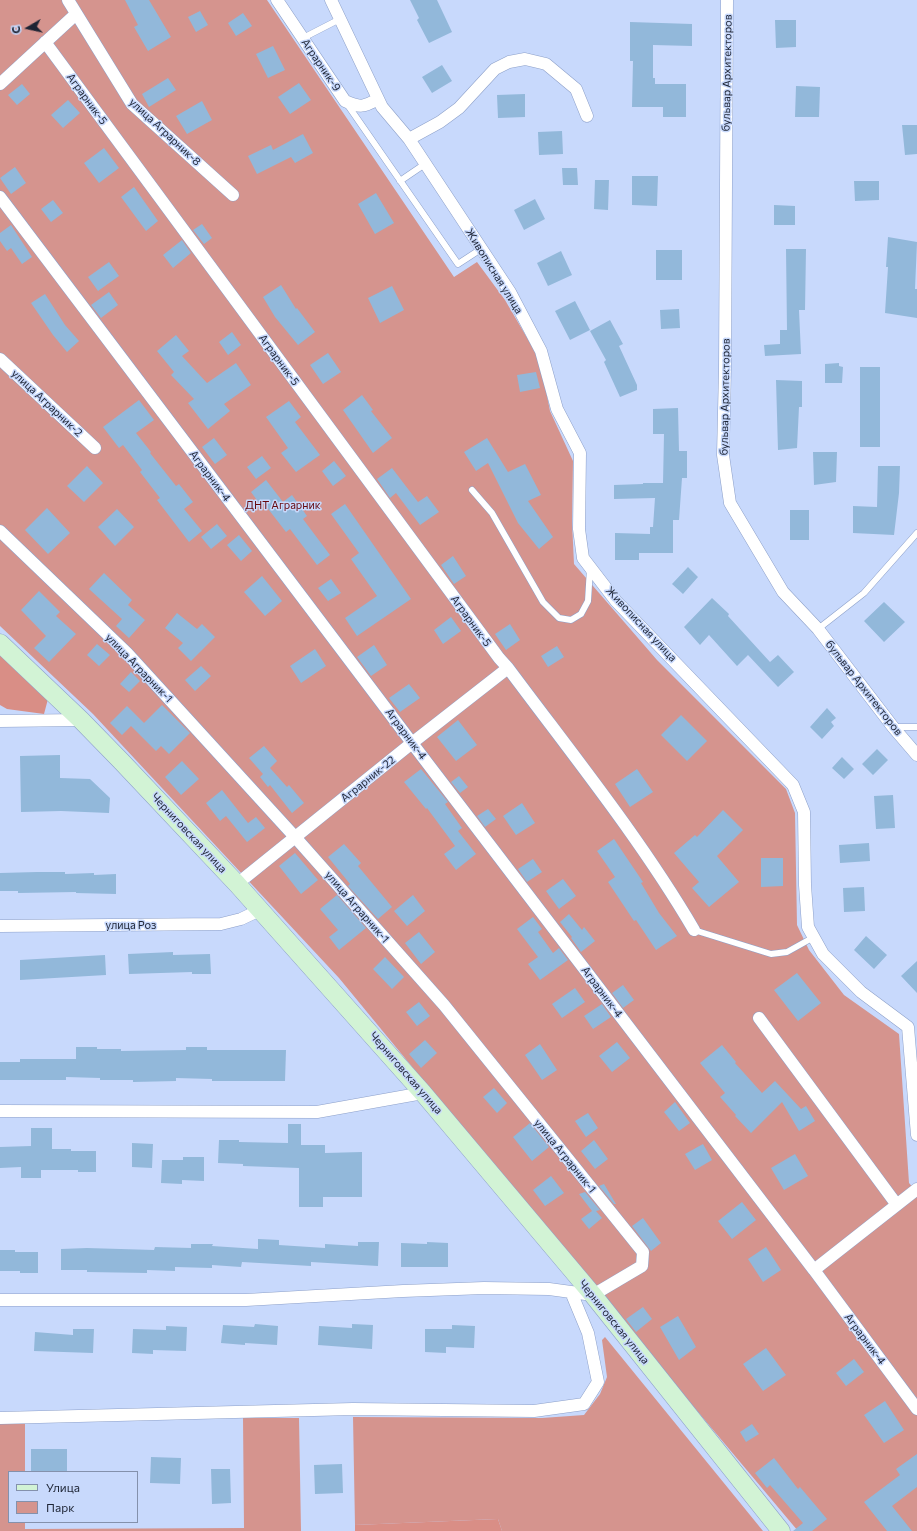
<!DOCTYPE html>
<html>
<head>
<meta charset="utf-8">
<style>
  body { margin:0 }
  #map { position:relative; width:917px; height:1531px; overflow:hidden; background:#c8d9fc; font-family:Commissioner,sans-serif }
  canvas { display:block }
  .legend { position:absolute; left:8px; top:1471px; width:130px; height:52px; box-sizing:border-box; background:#c8d9fc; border:1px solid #8491ac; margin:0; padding:5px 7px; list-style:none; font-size:12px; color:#1d2434 }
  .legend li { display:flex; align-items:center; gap:8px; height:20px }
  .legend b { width:20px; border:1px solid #8491ac }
  .north { position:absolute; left:8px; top:8px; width:40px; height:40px; -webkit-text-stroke:3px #c8d9fc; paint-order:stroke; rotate:261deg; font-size:11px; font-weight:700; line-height:16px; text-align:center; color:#1d2434 }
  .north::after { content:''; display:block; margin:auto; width:14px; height:18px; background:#1d2434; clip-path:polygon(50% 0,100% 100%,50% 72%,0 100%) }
</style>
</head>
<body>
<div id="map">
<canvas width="917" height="1531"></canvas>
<ul class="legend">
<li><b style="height:5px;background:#d2f3d5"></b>Улица</li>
<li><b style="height:11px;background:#d5948e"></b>Парк</li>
</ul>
<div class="north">С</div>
</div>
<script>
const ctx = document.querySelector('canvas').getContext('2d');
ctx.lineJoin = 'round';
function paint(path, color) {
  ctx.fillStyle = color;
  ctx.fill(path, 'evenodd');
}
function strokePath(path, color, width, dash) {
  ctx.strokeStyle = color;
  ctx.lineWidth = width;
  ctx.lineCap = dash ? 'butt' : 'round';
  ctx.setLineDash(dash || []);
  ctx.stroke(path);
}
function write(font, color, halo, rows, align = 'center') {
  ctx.font = font + ' Commissioner,sans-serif';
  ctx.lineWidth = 3;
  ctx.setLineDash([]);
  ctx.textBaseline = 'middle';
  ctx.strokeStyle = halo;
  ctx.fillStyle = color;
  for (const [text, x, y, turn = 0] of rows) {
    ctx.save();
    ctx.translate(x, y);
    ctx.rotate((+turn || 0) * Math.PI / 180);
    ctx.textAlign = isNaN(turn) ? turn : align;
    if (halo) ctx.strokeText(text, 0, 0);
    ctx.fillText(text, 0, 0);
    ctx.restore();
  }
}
const green = new Path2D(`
  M0 0H267L454 277 477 262 505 300 540 360 550 411 573 461 572 522 574 564 657 660 786 789 795 813 797 925 809 950 844 995 899 1034 909 1183 917 1192V1531H798L609 1306 339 978 93 714 0 626Z
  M605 1337 763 1531H502L498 1519 355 1525 353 1417 542 1418 584 1415 600 1394 607 1377 602 1340Z
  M243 1418H299L301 1531H0V1423H25V1472H9V1522H25V1529L244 1528Z`);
const forest = new Path2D(`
  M0 655 48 699 44 714 7 709 0 705Z
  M498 1519 502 1531H355V1525Z`);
const building = new Path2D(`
  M125 0H149L171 37 148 51 134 27 138 25Z
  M410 0H437L452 32 429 43 417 20 419 18Z
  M200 11 208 25 196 32 188 17Z
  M243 13 252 26 236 36 228 23Z
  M775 20H796V47L776 48Z
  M630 22 692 24V46L653 45V78H655V84H686V117H663V107H632L633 61H630Z
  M273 46 285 70 268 78 256 54Z
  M442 65 452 81 432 93 422 77Z
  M168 78 176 90 149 107 142 94Z
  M299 83 311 100 290 114 278 97Z
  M22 84 30 94 17 105 8 95Z
  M796 86 820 87 819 117H795Z
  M525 94V117L498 118 497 95Z
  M68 100 80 113 63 128 51 115Z
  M202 101 212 120 187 134 176 116Z
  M902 125H917V154L905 155Z
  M562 131 563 154 539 155 538 132Z
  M303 134 313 153 295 163 291 157 257 174 248 156 271 145 273 150Z
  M104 148 119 168 99 183 84 163Z
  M15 167 26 183 11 194 0 178Z
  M562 168H577L578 185H563Z
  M632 176H658L657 206 632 205Z
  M595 180H609L608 210 594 209Z
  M854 181H879V200L855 201Z
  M134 187 158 221 146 231 121 197Z
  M376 193 394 223 375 234 358 204Z
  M535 199 545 219 524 230 514 210Z
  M53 200 63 213 51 222 41 209Z
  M774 205 795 206V225H774Z
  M202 224 212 238 204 244 193 230Z
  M11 225 32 257 22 264 11 248 7 251 0 241V233Z
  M888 237 917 242 915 289H917V318L885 313 888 267H886Z
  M182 240 191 253 173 268 163 255Z
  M786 249H806L805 310H799L801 354 765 356 764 345 780 344V330H787Z
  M656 250H682V280H656Z
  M561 251 572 275 548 286 537 263Z
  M109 262 119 276 98 291 88 277Z
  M281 285 296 309 297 308 315 332 298 345 275 317 263 297Z
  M392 286 404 310 380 323 368 298Z
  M109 292 118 305 101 318 91 305Z
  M45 294 65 325 79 341 67 352 53 335 31 303Z
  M575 301 590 330 570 340 555 311Z
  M679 309 680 328 661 329 660 310Z
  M610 320 623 344 619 346 637 385V390L620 397 604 362 606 360 590 331Z
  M232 332 241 345 228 355 219 342Z
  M176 335 189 351 182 356 207 383 236 363 251 385 224 404 230 411 208 429 188 403 194 399 171 375 174 372 157 351Z
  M328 353 341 372 323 384 310 365Z
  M839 363V366L843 367 842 383H825V364Z
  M860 367H880V447H860Z
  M536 372 540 388 520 392 517 375Z
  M776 380 802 381V407H799L797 448 778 450Z
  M362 395 373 410 371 411 392 438 373 453 343 410Z
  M139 400 154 420 136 433 151 452 150 453 176 486 179 484 193 502 184 509 202 531 189 542 157 500 160 498 140 472 142 470 123 445 119 448 103 427Z
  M289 401 301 417 295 422 320 455 296 472 281 453 288 448 266 417Z
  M678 408 679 451H687V478H682L679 520H673V553H639V560H615V533L650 534V527H653L655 498 614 499V485L643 484V483H663L664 434H653V409Z
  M214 438 227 455 215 464 202 447Z
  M487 438 508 472 525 464 541 495 528 501 553 537 539 549 518 523 488 463 476 471 464 452Z
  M813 452H837L836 482 814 485Z
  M262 456 271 468 256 479 247 467Z
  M334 461 346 476 333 486 322 471Z
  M87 466 103 483 84 502 67 486Z
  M878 466H900L899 493 894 535 853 533V506L877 507Z
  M392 468 418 502 427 496 439 512 420 525 396 493 390 498 377 479Z
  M266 480 283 502 292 495 307 516 303 519 330 555 317 565 290 529 286 532 262 501 259 503 251 492Z
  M345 504 411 599 357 636 345 618 377 596 351 559 359 553 331 514Z
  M47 508 70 533 48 554 25 530Z
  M117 509 134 527 115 546 98 527Z
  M790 510H809V540H790Z
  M217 524 227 536 211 549 201 537Z
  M239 535 252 551 241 561 227 545Z
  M453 556 466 576 454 584 441 565Z
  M688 567 698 577 683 594 672 584Z
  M104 573 132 600 128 605 145 620 129 638 116 626 122 619 89 589Z
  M262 576 282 601 265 616 244 592Z
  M331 579 341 593 328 601 318 588Z
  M39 591 60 612 56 616 76 634 49 662 34 648 46 636 21 610Z
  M712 598 729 614 728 616 770 662 778 655 794 672 778 687 748 655 737 666 709 635 700 645 684 627Z
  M884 602 905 622 884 642 864 621Z
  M177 613 197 629 202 624 215 637 191 661 178 648 183 643 165 628Z
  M451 617 461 631 443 644 434 630Z
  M510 624 520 640 506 650 495 634Z
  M97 644 110 655 99 666 87 655Z
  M374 645 387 665 371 676 357 657Z
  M557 646 564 657 548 667 541 656Z
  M315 649 326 666 301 683 290 666Z
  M201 666 211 676 195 691 185 680Z
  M131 672 140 681 129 692 120 684Z
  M409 684 420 698 400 712 389 698Z
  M162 705 190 733 169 754 161 746 156 751 131 726 122 735 110 723 127 706 144 723Z
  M827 708 836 718 831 722 834 726 822 739 810 727Z
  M681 715 707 741 687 761 661 735Z
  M458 720 477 745 456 761 437 737Z
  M264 746 277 761 270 768 287 787 289 785 304 803 292 813 270 785 268 787 260 777 263 774 249 758Z
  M877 749 888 760 873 775 862 764Z
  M60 755V778L90 779 110 798 109 813 61 811 21 812 20 756Z
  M842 757 854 769 844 779 832 768Z
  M182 761 199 779 181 795 165 777Z
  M421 769 448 802 445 804 462 828 458 831 476 854 456 870 444 854 455 846 427 808 426 809 404 782Z
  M637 769 653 792 630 807 615 784Z
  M459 776 468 787 460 793 451 782Z
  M222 790 248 823 256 817 265 828 247 842 226 816 220 821 206 803Z
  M893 795 895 828 876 829 874 796Z
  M522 803 535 823 516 835 503 816Z
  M488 809 496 819 485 827 477 816Z
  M723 810 743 830 717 856 739 882 709 907 692 888 699 882 674 853 695 835 697 837Z
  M614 839 643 882 641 883 659 913 677 936 656 950 636 920 634 921 608 882 615 877 597 851Z
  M869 843 870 861 840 863 839 845Z
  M344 844 361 863 358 866 392 907 378 919 348 886 350 884 328 857Z
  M295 853 318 880 301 894 279 866Z
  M761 858H783V886L761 887Z
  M533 859 542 872 527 882 518 869Z
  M37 872H65V874L94 873V875L116 874V894L76 893V892L18 893V891H0V873Z
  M563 879 576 896 559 909 546 891Z
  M864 887 865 911 844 912 843 888Z
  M337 895 366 928 339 950 329 937 338 930 320 909Z
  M413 895 425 911 407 926 394 911Z
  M569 914 582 930 584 927 595 941 581 952 571 938 572 937 560 922Z
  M533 917 542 929 538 932 553 953 559 948 568 960 540 980 528 964 538 957 517 929Z
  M419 932 435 952 421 964 405 943Z
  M866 936 887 955 874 969 854 950Z
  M173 952V955L210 954 211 974H192V972L129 974 128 954Z
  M105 955 106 975 20 980V960Z
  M385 957 404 977 392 989 373 969Z
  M917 961V993L901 976Z
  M797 973 821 1003 798 1021 774 990Z
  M623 985 634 1000 623 1008 612 993Z
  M575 988 585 1002 562 1018 552 1004Z
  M419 1002 430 1016 417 1026 406 1012Z
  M602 1004 611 1017 593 1029 584 1016Z
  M425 1040 437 1053 421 1068 409 1054Z
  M617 1042 630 1058 612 1072 599 1056Z
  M540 1044 557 1070 542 1080 525 1055Z
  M722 1045 736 1062 735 1063 762 1093 775 1081 801 1109 806 1106 815 1121 799 1131 782 1102 751 1133 735 1116 736 1115 720 1097 725 1093 700 1063Z
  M76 1047H97V1049H121V1051L186 1050V1047H207V1050H286L285 1081H212V1079L176 1078V1081L133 1082V1080H100V1078L66 1077V1080H0V1062H20V1059H76Z
  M494 1088 507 1103 497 1113 483 1097Z
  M675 1102 690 1123 679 1131 664 1112Z
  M588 1113 598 1128 586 1137 575 1121Z
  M530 1123 549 1147 532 1161 513 1137Z
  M288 1124H301V1145H325V1153L362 1152V1197H323V1207H299V1168L243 1166V1164L218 1163 219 1140H239V1142L288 1143Z
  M31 1128H52V1149H71V1151H96V1172H78V1170H41V1178H21V1167L0 1168V1147L31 1146Z
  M594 1140 608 1159 595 1169 581 1151Z
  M132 1143 153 1144 152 1168 132 1167Z
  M703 1144 712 1160 695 1170 685 1154Z
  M795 1154 808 1176 784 1190 771 1168Z
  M183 1157H204V1181L182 1180V1184L161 1183 162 1160H183Z
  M551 1176 564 1193 545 1206 533 1190Z
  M604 1184 616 1204H614L599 1186Z
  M585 1192 600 1210 596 1211 602 1218 589 1229 581 1219 592 1211 579 1194Z
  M742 1202 756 1220 732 1239 718 1221Z
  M643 1218 661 1243 651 1251 632 1226Z
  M258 1239 279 1240V1245L325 1248V1244L358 1246V1242H379L378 1266 311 1262V1266L242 1262 241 1267 212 1265V1268L175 1267V1271L147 1270V1273L87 1272V1270H61V1249L87 1248 154 1250 155 1247 191 1248V1244H213L212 1246 258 1249Z
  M427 1242 448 1243V1267H401V1243L427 1244Z
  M766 1247 781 1270 763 1282 748 1259Z
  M0 1250H15V1252H38V1273H20V1271H0Z
  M643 1307 652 1319 636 1332 626 1319Z
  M678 1316 696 1347 679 1360 660 1327Z
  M255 1324 278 1326 277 1345 245 1343V1345L221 1343 223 1325 254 1327Z
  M352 1324 373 1325 372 1349 318 1345 319 1326 352 1328Z
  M452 1325 475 1326 474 1348 446 1347V1353L425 1352V1329H452Z
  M166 1326 187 1327 186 1351 153 1350V1354L132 1353 133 1329 166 1330Z
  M73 1329H94L93 1353 34 1351 35 1332 73 1335Z
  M766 1348 786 1375 763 1391 743 1364Z
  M854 1359 864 1372 846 1386 836 1373Z
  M885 1401 904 1430 884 1443 864 1415Z
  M752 1424 759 1434 746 1442 740 1432Z
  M31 1449H67V1472H31Z
  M917 1454V1487L892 1506 912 1531H887L864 1502 900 1475 896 1469Z
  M151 1457 181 1458 180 1484 150 1483Z
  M774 1458 798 1489 800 1487 827 1519 812 1531H793L803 1523 770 1485 767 1488 755 1473Z
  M342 1464 343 1493 315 1494 314 1465Z
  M211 1469H230L231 1503 212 1504Z`);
const lane = new Path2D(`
  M303 38 340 19
  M347 104 458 264 481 249
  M400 181 425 164
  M472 490 492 513 543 602 559 618 571 620 581 614 588 601 590 568
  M818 629 864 593 917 533
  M893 727H917
  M694 930 771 954 787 952 814 937`);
const street = new Path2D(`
  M68 0 132 104 233 195
  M277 0 345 101C360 108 364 107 378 99
  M331 0 382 107 409 139 510 292 541 351 557 409 580 453 579 529 583 558 616 601 793 785 804 812 805 885 808 927 823 954 861 992 908 1027 917 1135
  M727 0 725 369 723 455 730 503 783 592 818 629 893 727 917 755
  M45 42 499 658 508 668 412 743 237 884
  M0 84 76 14
  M409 139 440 122 459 108 495 69 509 62 525 59 546 64 576 89 587 116
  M0 197 412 743 814 1270 917 1189
  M0 359 95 448
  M0 531 127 653 295 837 444 1005 643 1252 642 1266 593 1295 549 1289 484 1288 403 1291 246 1300H0
  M508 668C572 754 640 838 694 930
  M0 721 81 720
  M0 926 221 924 241 919 260 910
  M759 1018 897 1205
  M0 1111 317 1112 423 1093
  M814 1270 917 1409
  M0 1418 353 1409 534 1411 584 1404 598 1382 588 1333 571 1292`);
const secondary = new Path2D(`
  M0 643 81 720 121 761 237 884 423 1093 593 1295 781 1531`);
const streetNames = [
  ["Аграрник-9",321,65,56],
  ["бульвар Архитекторов",727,73,-89],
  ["Аграрник-5",87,99,54],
  ["улица Аграрник-8",165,132,43],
  ["Живописная улица",494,271,58],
  ["Аграрник-5",279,360,54],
  ["бульвар Архитекторов",725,397,-89],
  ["улица Аграрник-2",47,403,43],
  ["Аграрник-4",210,476,53],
  ["Аграрник-5",471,621,54],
  ["Живописная улица",641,624,47],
  ["улица Аграрник-1",139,668,46],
  ["бульвар Архитекторов",864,688,52],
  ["Аграрник-4",406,734,53],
  ["Аграрник-22",368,779,-39],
  ["Черниговская улица",189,833,47],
  ["улица Аграрник-1",357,907,49],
  ["улица Роз",131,925],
  ["Аграрник-4",602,992,53],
  ["Черниговская улица",406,1073,49],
  ["улица Аграрник-1",565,1156,51],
  ["Черниговская улица",614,1322,51],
  ["Аграрник-4",865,1339,53]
];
const parkNames = [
  ["ДНТ Аграрник",283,505]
];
paint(green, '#d5948e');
paint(forest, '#d98e86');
paint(building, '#92b8da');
strokePath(lane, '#8da0c9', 7);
strokePath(street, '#8da0c9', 13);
strokePath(secondary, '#8da0c9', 19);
strokePath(lane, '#fff', 6);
strokePath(street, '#fff', 12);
strokePath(secondary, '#d2f3d5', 18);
write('11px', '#1d2434', '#c8d9fc', streetNames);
write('11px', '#65080e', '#c8d9fc', parkNames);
</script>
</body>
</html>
